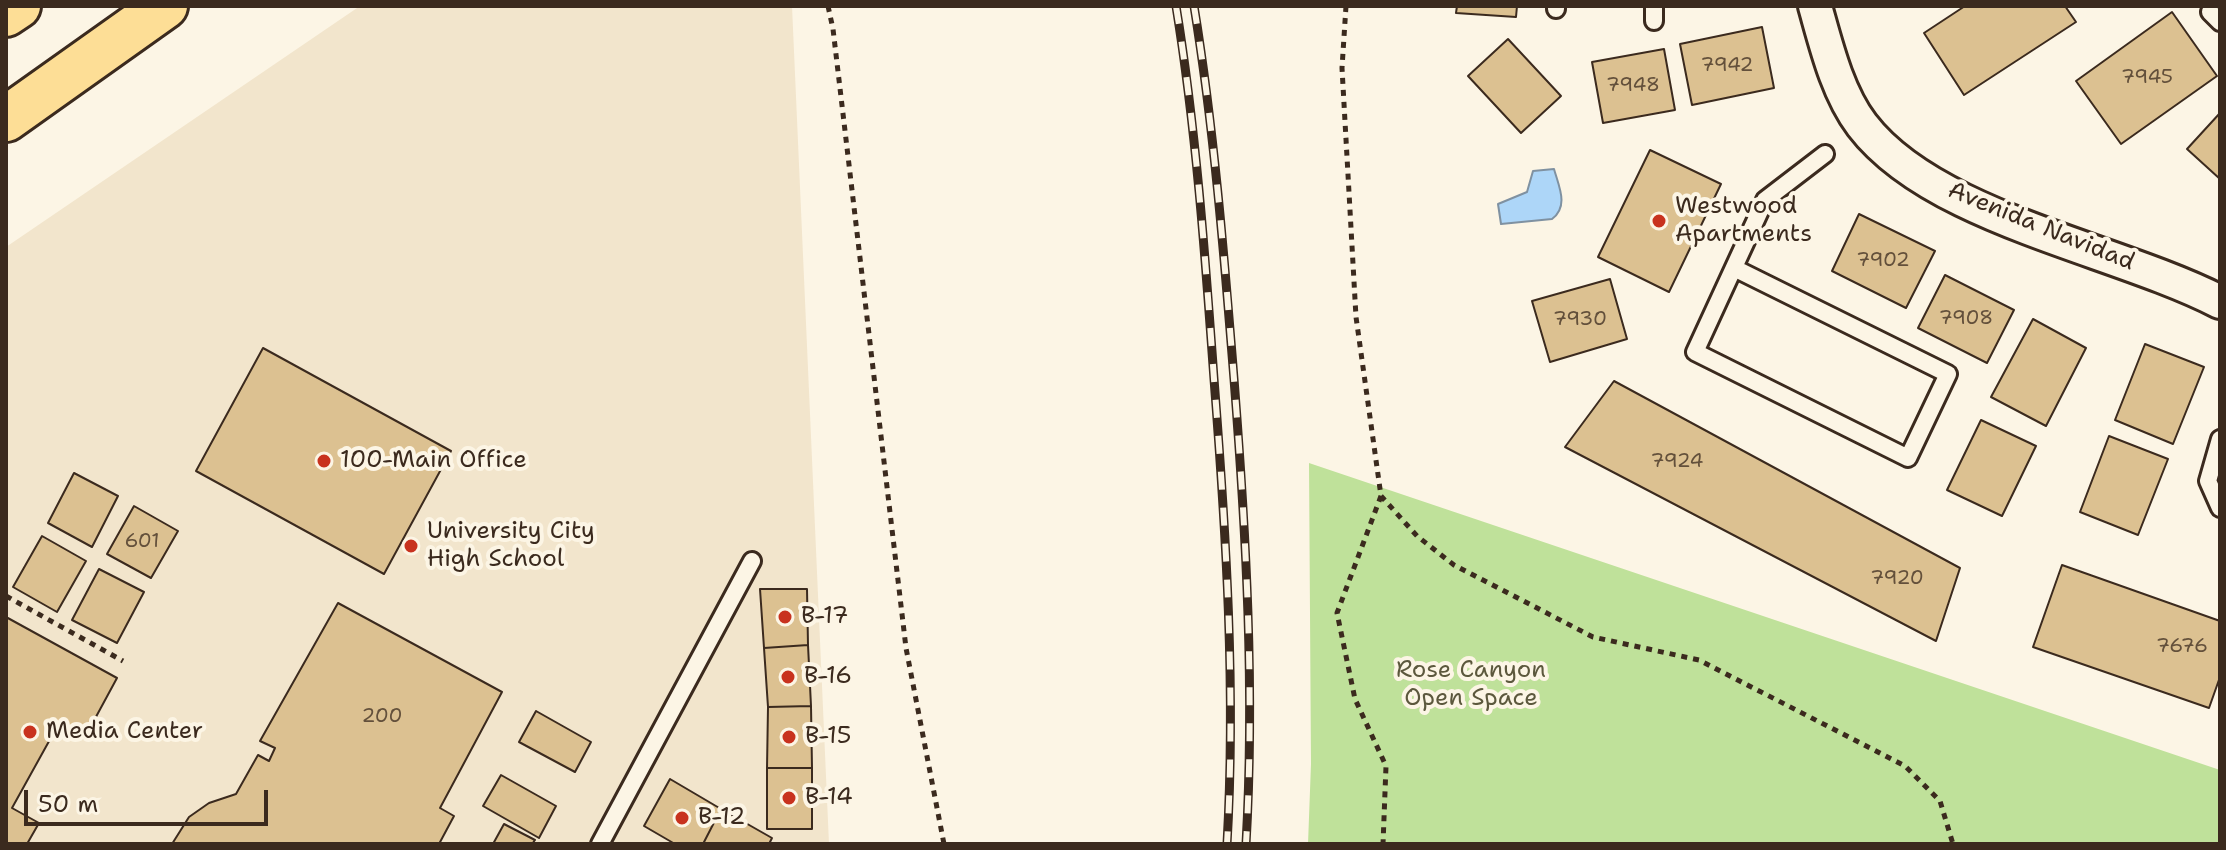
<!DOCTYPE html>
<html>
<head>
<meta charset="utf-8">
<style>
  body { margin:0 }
  #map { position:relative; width:2226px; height:850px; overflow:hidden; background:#fcf5e5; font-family:"Shantell Sans",sans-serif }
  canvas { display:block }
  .frame { position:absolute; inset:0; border:8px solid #3b2a1e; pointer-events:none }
  .scale { position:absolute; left:24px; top:790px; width:244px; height:36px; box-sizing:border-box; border:4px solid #3b2a1e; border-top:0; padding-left:10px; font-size:24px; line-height:28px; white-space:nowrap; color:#3b2a1e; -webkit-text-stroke:6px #fcf5e5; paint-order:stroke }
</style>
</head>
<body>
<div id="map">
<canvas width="2226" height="850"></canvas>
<div class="frame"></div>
<div class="scale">50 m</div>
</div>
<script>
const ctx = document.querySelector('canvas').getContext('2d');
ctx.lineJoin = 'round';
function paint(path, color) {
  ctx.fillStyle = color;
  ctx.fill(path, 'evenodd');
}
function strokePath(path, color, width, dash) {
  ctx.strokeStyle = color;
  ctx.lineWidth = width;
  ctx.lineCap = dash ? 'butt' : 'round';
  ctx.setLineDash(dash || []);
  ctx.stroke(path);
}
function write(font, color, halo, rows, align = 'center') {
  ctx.font = font + ' "Shantell Sans",sans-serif';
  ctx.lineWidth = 8;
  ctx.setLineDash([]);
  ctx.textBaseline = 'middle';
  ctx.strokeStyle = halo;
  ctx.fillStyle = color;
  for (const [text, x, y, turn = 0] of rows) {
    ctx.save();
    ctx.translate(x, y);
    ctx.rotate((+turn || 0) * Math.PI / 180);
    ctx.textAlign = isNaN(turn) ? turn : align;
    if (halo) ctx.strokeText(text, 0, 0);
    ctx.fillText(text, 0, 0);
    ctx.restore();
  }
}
const built = new Path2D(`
  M360 6H792L829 844H6V247Z`);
const green = new Path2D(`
  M1309 463 2220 770V844H1308L1311 764Z`);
const water = new Path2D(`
  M1554 169C1559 187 1569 206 1552 219L1501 224 1498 204 1527 192 1533 171Z`);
const building = new Path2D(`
  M1457 6H1517L1516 17 1456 13Z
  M1965 6H2065L2076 22 1964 95 1924 33Z
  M2172 12 2217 76 2121 144 2076 81Z
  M1762 27 1774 88 1692 105 1680 44Z
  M1508 39 1561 96 1521 133 1468 76Z
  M1664 49 1675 110 1603 123 1592 62Z
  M2220 113V179L2187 149Z
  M1650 150 1721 184 1669 292 1598 257Z
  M1859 214 1935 251 1906 308 1832 271Z
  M1945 275 2014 310 1987 363 1918 328Z
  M1610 279 1627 339 1550 362 1532 301Z
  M2033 319 2086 348 2046 426 1991 397Z
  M2145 344 2204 367 2173 444 2115 420Z
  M263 348 451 451 384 574 196 471Z
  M1614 381 1960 568 1936 641 1565 447Z
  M1981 420 2036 446 2002 516 1947 490Z
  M2109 436 2168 459 2138 535 2080 512Z
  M74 473 118 496 92 547 48 523Z
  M134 506 178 531 151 578 107 554Z
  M42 536 86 561 57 612 13 587Z
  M2062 565 2220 621V677L2209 708 2033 647Z
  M99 569 144 592 117 643 72 620Z
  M760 589H807L808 645 764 648Z
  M338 603 502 692 440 808 454 816 439 844H172L189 817 209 803 236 794 258 755 269 761 275 748 260 741Z
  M6 617 117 678 84 739 58 725 12 808 39 823 27 844H6Z
  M808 645 811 706 768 707 764 648Z
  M811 706 812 768H767L768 707Z
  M536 711 591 742 575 772 519 742Z
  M767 768H812V829H767Z
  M501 775 556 806 539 838 483 806Z
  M670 779 721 809 703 844H675L644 826Z
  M721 809 772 838 769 844H703Z
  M504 824 535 840 532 844H493Z`);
const path = new Path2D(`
  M828 6 833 29 906 648 944 844
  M1346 6 1342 68 1356 317 1381 496 1417 536 1454 565 1593 637 1699 660 1905 766 1940 801 1953 844
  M1381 496 1337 613 1355 699 1386 766 1383 844
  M6 596 123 661`);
const lane = new Path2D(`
  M1556 9V6
  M2210 12 2220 22
  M1654 21V6
  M1734 268 1948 374 1908 458 1695 352 1765 200 1825 154
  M2220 439 2208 481 2220 508
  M600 844 752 561`);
const street = new Path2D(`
  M1815 6C1826 45 1837 92 1862 125 1933 218 2115 248 2220 302`);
const primary = new Path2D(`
  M6 14 18 6
  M6 119 165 6`);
const rail = new Path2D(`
  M1176 6C1196 129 1205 254 1214 379 1226 533 1236 689 1227 844
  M1194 6C1214 129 1224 254 1234 379 1246 533 1255 689 1246 844`);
const markers = [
  [1659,221,8,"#c8321e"],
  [324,461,8,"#c8321e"],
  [411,546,8,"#c8321e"],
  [785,617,8,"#c8321e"],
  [788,677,8,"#c8321e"],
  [30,732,8,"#c8321e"],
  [789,737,8,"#c8321e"],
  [789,798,8,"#c8321e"],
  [682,818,8,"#c8321e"]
];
const numberNames = [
  ["7942",1727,66],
  ["7945",2147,78],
  ["7948",1633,86],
  ["7902",1883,261],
  ["7908",1966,319],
  ["7930",1580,320],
  ["7924",1677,462],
  ["601",142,542],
  ["7920",1897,579],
  ["7676",2182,647],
  ["200",382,717]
];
const poiNames = [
  ["Westwood",1675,207],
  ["Apartments",1675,235],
  ["100-Main Office",340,461],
  ["University City",427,532],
  ["High School",427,560],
  ["B-17",801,617],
  ["B-16",804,677],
  ["Media Center",46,732],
  ["B-15",805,737],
  ["B-14",805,798],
  ["B-12",698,818]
];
const streetNames = [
  ["Avenida Navidad",2041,227,22]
];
const parkNames = [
  ["Rose Canyon",1471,671],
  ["Open Space",1471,699]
];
paint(built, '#f2e5cc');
paint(green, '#bfe19a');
paint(water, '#add6f8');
strokePath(water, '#7f91a1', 2);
paint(building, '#dcc191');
strokePath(building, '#3b2a1e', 2);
strokePath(lane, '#3b2a1e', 22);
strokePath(street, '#3b2a1e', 38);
strokePath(primary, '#3b2a1e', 50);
strokePath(path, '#3b2a1e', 5, [6, 6]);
strokePath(lane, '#fcf5e5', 16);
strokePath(street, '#fcf5e5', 32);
strokePath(primary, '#fdde96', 44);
strokePath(rail, '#3b2a1e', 9);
strokePath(rail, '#fcf5e5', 6, [18]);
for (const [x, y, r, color] of markers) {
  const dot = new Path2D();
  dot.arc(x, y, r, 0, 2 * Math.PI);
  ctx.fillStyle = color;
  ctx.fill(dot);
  strokePath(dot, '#fcf5e5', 3);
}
write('20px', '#63503b', null, numberNames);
write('24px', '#3b2a1e', '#fcf5e5', poiNames, 'left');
write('24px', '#3b2a1e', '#fcf5e5', streetNames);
write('24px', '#5c583d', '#fcf5e5', parkNames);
</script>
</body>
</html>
